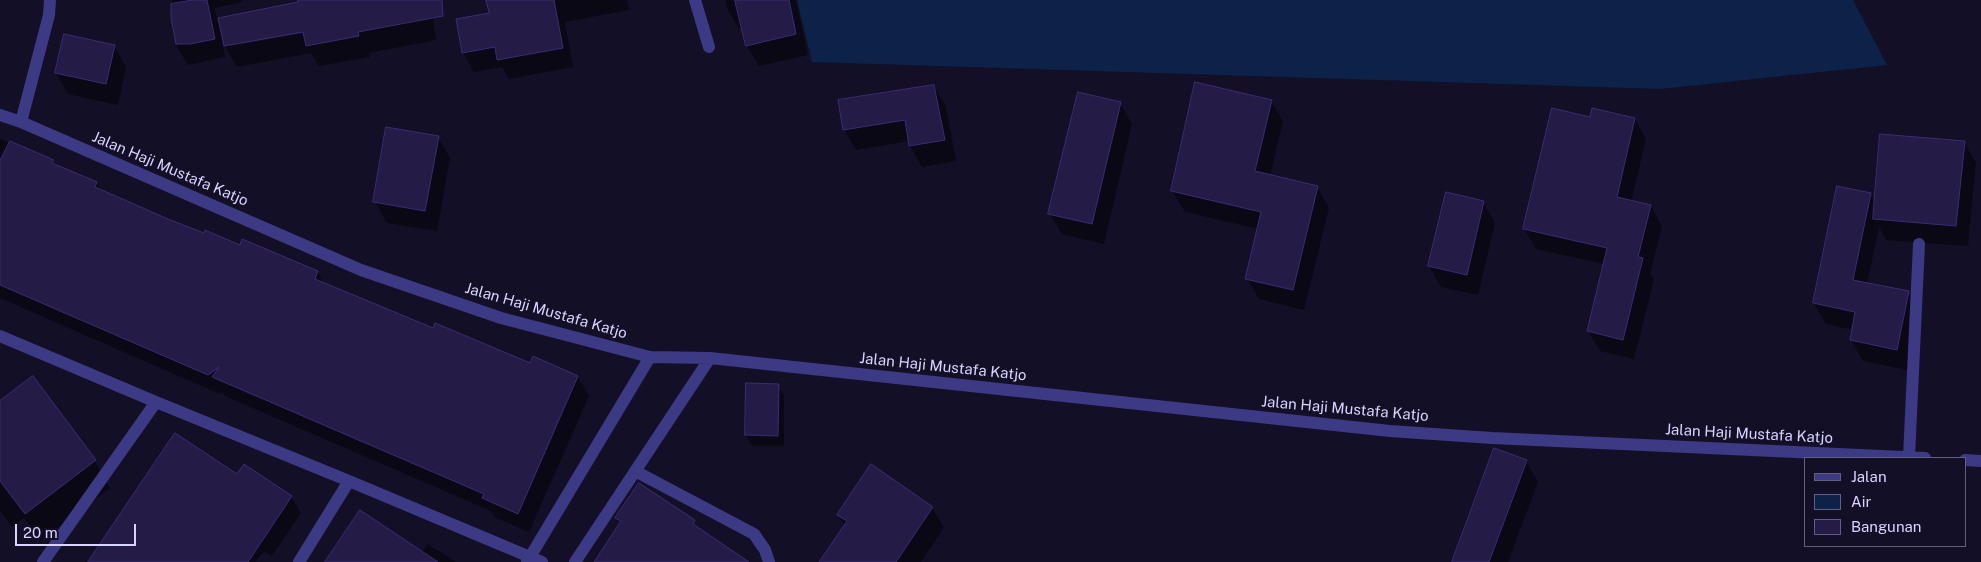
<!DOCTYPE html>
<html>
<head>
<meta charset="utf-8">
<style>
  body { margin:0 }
  #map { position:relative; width:1981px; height:562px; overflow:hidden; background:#130f26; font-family:"Public Sans",sans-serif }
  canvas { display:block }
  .legend { position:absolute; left:1804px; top:457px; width:162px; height:90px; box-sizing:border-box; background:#130f26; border:1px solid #625e7d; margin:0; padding:6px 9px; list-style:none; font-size:15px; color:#d9d4ff }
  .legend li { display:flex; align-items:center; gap:10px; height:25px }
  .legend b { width:25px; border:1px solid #625e7d }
  .scale { position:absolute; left:15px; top:524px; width:121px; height:22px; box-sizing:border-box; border:2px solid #d9d4ff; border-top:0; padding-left:6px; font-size:15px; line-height:18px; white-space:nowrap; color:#d9d4ff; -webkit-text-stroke:4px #130f26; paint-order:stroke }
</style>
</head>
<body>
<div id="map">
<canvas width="1981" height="562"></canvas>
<ul class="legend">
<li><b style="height:6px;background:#3d3a85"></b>Jalan</li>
<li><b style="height:14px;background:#0c2248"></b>Air</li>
<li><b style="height:14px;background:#241b47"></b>Bangunan</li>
</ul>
<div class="scale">20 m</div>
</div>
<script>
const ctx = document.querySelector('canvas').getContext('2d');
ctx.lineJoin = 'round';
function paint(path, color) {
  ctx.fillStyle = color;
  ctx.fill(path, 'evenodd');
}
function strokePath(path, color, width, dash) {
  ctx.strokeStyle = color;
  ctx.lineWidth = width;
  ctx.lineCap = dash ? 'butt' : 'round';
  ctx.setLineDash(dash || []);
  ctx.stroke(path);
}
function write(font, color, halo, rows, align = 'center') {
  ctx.font = font + ' "Public Sans",sans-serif';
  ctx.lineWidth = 5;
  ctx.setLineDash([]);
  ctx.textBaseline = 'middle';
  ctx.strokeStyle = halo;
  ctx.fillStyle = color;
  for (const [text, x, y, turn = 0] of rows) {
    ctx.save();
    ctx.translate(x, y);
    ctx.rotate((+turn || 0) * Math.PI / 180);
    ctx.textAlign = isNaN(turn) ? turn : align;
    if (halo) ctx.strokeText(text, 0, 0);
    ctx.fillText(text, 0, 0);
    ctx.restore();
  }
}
const water = new Path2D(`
  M797 0H1853L1887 65 1660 89 812 62Z`);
const shadow = new Path2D(`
  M172 0H242V2L215 8 219 28 300 3 299 0H430L436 40 369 53 370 57 319 66 311 53 237 67 222 41 225 57 188 65 177 47 170 6 173 5ZM309 30 310 32 231 46V44Z
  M488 0H627L629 10 565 22 573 67 509 79 502 67 474 72 463 52 490 14Z
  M725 0H796L808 55 759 66 747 46 743 27 739 29 727 8Z
  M114 46 126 67 118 105 68 94 56 73Z
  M934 86 946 107 956 161 922 167 910 146 909 141 856 150 844 129Z
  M1271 101 1283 121 1270 176 1317 187 1329 208 1304 310 1259 299 1247 278 1259 229 1185 212 1172 191Z
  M1120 103 1132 124 1104 244 1062 234 1050 214Z
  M1591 118 1635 119 1646 139 1631 202 1651 206 1662 226 1650 274 1654 279 1634 359 1600 351 1588 331 1604 264 1536 249 1524 229Z
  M438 137 450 158 437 231 387 223 375 202Z
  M0 139 53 161 56 166 97 183 101 190 167 220 240 247 283 257 318 272 324 284 434 330 530 364 578 377 589 396 529 532 494 517 491 511 225 396 222 392 220 394 0 298Z
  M1964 142 1976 163 1968 246 1886 240 1879 227 1867 284 1908 292 1920 313 1908 370 1863 361 1851 340 1853 330 1826 324 1814 303 1870 194 1875 204Z
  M1483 202 1495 223 1478 295 1441 287 1429 266Z
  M747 384 778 385 784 396V446H752L746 435Z
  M0 402 95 461 110 488 41 540 24 518 12 527 0 511Z
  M1526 461 1538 482 1508 562H1454Z
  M237 476 291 497 301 513 272 556 264 551 256 562H89Z
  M932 507 944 528 921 562H821L845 526 838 515Z
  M428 544 456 562H326L422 553Z`);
const building = new Path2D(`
  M193 0H207L215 39 190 44H176L171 18V4Z
  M298 0H442L443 16 358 32 359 36 306 46 303 32 224 46 218 18 298 2Z
  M486 0H554L563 48 497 60 495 47 462 53 456 19 489 13Z
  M735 0H789L796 34 746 46Z
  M64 34 115 45 106 84 55 73Z
  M1195 82 1272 100 1255 171 1318 186 1293 290 1245 279 1261 212 1171 191Z
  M934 85 945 140 909 146 905 120 843 130 838 100Z
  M1078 92 1121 102 1092 224 1048 214Z
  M1552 108 1590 117 1592 108 1635 118 1617 197 1651 205 1638 257 1643 258 1623 340 1587 331 1607 248 1523 229Z
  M386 127 439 136 425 211 373 202Z
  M1880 134 1965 141 1956 226 1873 219Z
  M10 141 54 160 52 163 97 182 95 187 168 219 204 233 205 230 240 245 242 239 318 271 315 279 433 328 435 323 530 363 533 356 578 376 518 514 482 498 484 494 212 377 219 367 208 375 0 285V161Z
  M1837 186 1871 193 1853 280 1909 291 1897 350 1850 340 1855 312 1813 303Z
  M1446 192 1484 201 1467 275 1428 266Z
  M33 376 96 460 25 514 0 481V401Z
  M746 383 779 384 778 436 745 435Z
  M175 433 237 474 244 464 292 496 248 562H88Z
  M1494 448 1527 460 1489 562H1452Z
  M871 464 933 507 896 562H819L847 521 837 515Z
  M639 483 695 520 693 524 749 562H594L621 521 615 518Z
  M360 510 438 562H325Z`);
const street = new Path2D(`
  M695 0 709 47
  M0 115 21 122 361 270 501 318 650 357 710 358 1390 431 1492 438 1925 458
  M21 122 49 15 50 0
  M0 336 156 402 349 481
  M1909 457 1919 244
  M1965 460 1981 461
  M635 471 754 534 765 550 769 562
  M43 562 156 402
  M299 562 349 481 542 562
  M527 562 650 357
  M575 562 710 358`);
const streetNames = [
  ["Jalan Haji Mustafa Katjo",170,169,23],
  ["Jalan Haji Mustafa Katjo",546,311,16],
  ["Jalan Haji Mustafa Katjo",943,367,6],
  ["Jalan Haji Mustafa Katjo",1345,409,5],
  ["Jalan Haji Mustafa Katjo",1749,434,3]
];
paint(water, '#0c2248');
paint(shadow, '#0007');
paint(building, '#241b47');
strokePath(building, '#3b2d73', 1);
strokePath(street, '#3d3a85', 12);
write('15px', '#d9d4ff', '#130f26', streetNames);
</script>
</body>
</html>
